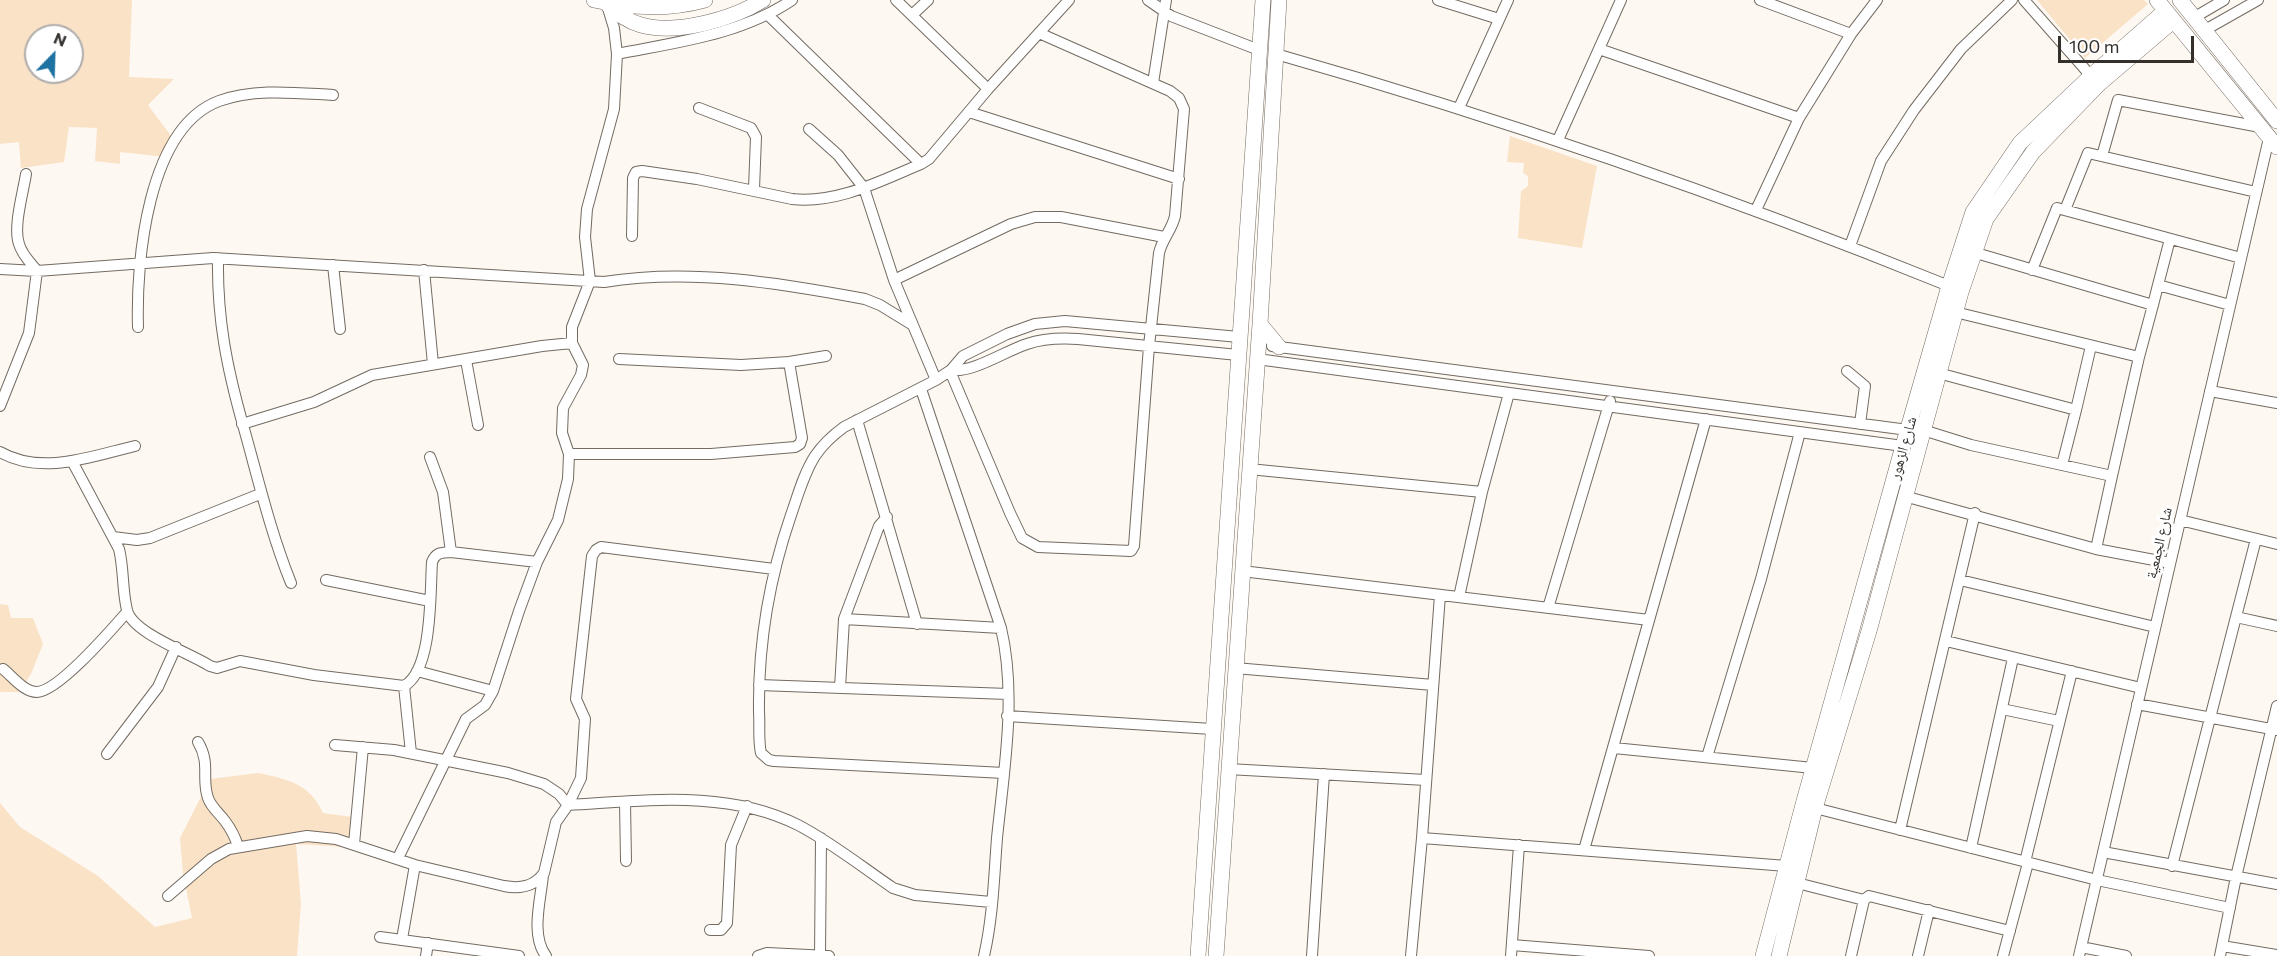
<!DOCTYPE html>
<html>
<head>
<meta charset="utf-8">
<style>
  body { margin:0 }
  #map { position:relative; width:2277px; height:956px; overflow:hidden; background:#fef8f2; font-family:Commissioner,sans-serif }
  canvas { display:block }
  .north { position:absolute; left:24px; top:24px; width:60px; height:60px; box-sizing:border-box; background:#fff; border:2px solid #aeadab; border-radius:50%; rotate:23deg; font-size:16px; font-weight:700; line-height:24px; text-align:center; color:#34312d }
  .north::after { content:''; display:block; margin:auto; width:21px; height:27px; background:#1d72a2; clip-path:polygon(50% 0,100% 100%,50% 72%,0 100%) }
  .scale { position:absolute; left:2058px; top:36px; width:136px; height:27px; box-sizing:border-box; border:3px solid #34312d; border-top:0; padding-left:8px; font-size:18px; line-height:21px; white-space:nowrap; color:#34312d; -webkit-text-stroke:4px #fff; paint-order:stroke }
</style>
</head>
<body>
<div id="map">
<canvas width="2277" height="956"></canvas>
<div class="north">N</div>
<div class="scale">100 m</div>
</div>
<script>
const ctx = document.querySelector('canvas').getContext('2d');
ctx.lineJoin = 'round';
function paint(path, color) {
  ctx.fillStyle = color;
  ctx.fill(path, 'evenodd');
}
function strokePath(path, color, width, dash) {
  ctx.strokeStyle = color;
  ctx.lineWidth = width;
  ctx.lineCap = dash ? 'butt' : 'round';
  ctx.setLineDash(dash || []);
  ctx.stroke(path);
}
function write(font, color, halo, rows, align = 'center') {
  ctx.font = font + ' Commissioner,"Noto Naskh Arabic",sans-serif';
  ctx.lineWidth = 6;
  ctx.setLineDash([]);
  ctx.textBaseline = 'middle';
  ctx.strokeStyle = halo;
  ctx.fillStyle = color;
  for (const [text, x, y, turn = 0] of rows) {
    ctx.save();
    ctx.translate(x, y);
    ctx.rotate((+turn || 0) * Math.PI / 180);
    ctx.textAlign = isNaN(turn) ? turn : align;
    if (halo) ctx.strokeText(text, 0, 0);
    ctx.fillText(text, 0, 0);
    ctx.restore();
  }
}
const green = new Path2D(`
  M0 0H132L129 77 174 79 148 105 177 144 166 157 120 152V164L95 161 97 128 69 127 64 162 21 168 19 142 0 144ZM36 36H72V72H36Z
  M2037 0H2144L2148 4 2085 58Z
  M1510 136 1597 166 1582 248 1518 238 1521 191 1528 186V176L1523 173 1524 163 1507 162Z
  M0 604 8 605 11 618H33L43 644 31 674 19 692H0Z
  M258 773C286 779 310 783 323 813L352 817 347 847 296 844 301 904 297 956H0V803L20 827 98 876 155 927 192 918 183 874 180 838 210 779Z`);
const street = new Path2D(`
  M896 0 988 89
  M1148 0 1171 16 1259 50
  M1438 0 1499 19
  M1760 0 1851 34
  M2024 0 2091 76
  M768 15 921 164
  M912 15 928 0
  M2195 17 2224 0
  M2205 30 2258 0
  M1599 49 1799 118
  M617 54C677 42 740 35 792 0
  M1276 54C1505 119 1729 197 1949 286
  M1153 83 1166 0
  M699 108 751 128 756 137 754 189
  M1459 108 1508 0
  M969 112 1179 179
  M809 129 838 155 864 188 894 280 936 380
  M1558 140 1621 0
  M2102 156 2118 100 2260 127
  M1756 210 1799 118 1851 34 1877 0
  M2065 210 2088 153 2256 192
  M632 236 633 178 636 172 642 171 697 179 792 199C837 204 880 181 921 164L929 159 988 89 1069 0
  M1850 246 1881 161 1914 110 1961 49 2012 0
  M1976 253 2153 305 2158 285 2230 305
  M218 258C217 319 227 368 243 425 258 478 270 531 291 583
  M333 265 340 329
  M0 269 37 271 213 258 604 282C691 268 780 283 865 299L880 305 911 324
  M424 270 433 364
  M2032 270 2057 208 2241 258
  M894 280 1011 224 1035 217H1061L1164 237
  M2158 285 2170 239
  M1955 312 2139 357
  M138 327C136 262 147 128 219 101 255 88 296 93 333 95
  M1272 346 1908 430
  M619 359 741 365 789 362 826 356
  M1257 359 1903 446
  M466 360 478 425
  M951 370C973 373 1005 351 1027 344 1044 338 1061 338 1078 339L1238 355
  M950 371 1010 513 1022 538 1038 547 1131 551 1134 546 1149 346 1159 253C1162 239 1172 230 1175 216L1184 109 1179 98 1170 91 1039 33
  M1847 371 1865 386 1860 424
  M1938 373 2076 410 2091 346
  M921 389 1001 628C1017 696 1004 769 997 838 994 877 993 917 984 956
  M2210 391 2277 403
  M0 406 29 333 37 271C31 263 22 255 19 244 13 227 23 193 26 174
  M857 420 917 624
  M242 424 314 402 372 375 542 346 572 343
  M1923 430 1971 445 2112 476 2096 549
  M0 452C42 476 92 456 135 446
  M569 454H711L795 447 800 444 802 438 789 362
  M430 457 443 492 451 552
  M72 461 119 549C124 569 122 590 127 610 132 633 190 653 210 666L217 668 240 661 314 675 404 686C433 670 430 592 432 562 436 552 441 553 451 552L537 562
  M2062 465 2076 410
  M1249 469 1482 492
  M2112 476 2139 357 2153 305
  M1904 496 2096 549 2170 563
  M2180 520 2277 544
  M113 537 137 540 150 538 260 494
  M1242 571 1649 620
  M326 580 430 601
  M1960 580 2155 627
  M1459 597 1482 492 1509 393
  M1548 608 1610 401
  M2236 617 2277 626
  M844 619 1001 628
  M1946 641 2141 688
  M1235 668 1433 685
  M3 669C13 677 24 692 37 692 59 691 112 629 127 612
  M417 671 493 691
  M759 685 1008 694
  M404 686 411 753
  M840 688 844 619 879 526 887 517
  M2137 704 2277 730
  M2002 709 2059 721
  M1007 716 1212 729
  M198 742C211 764 201 778 208 798 211 807 219 813 225 821 231 829 235 837 238 846
  M335 745 394 750 508 773 544 784 559 794 568 805
  M1614 748 1813 768
  M107 754 158 687 176 647
  M1707 757 1761 579 1800 432
  M1228 769 1426 780
  M1004 773 774 761 769 760 761 753C758 740 760 726 759 712 758 644 769 579 791 515 798 495 804 473 815 456 823 444 833 435 844 427L936 380 951 370 963 356 1007 334 1035 324 1065 321 1239 337
  M625 802 626 861
  M568 805C643 801 727 789 798 825 831 842 862 867 893 888L915 895 991 902
  M1815 808 2097 880 2230 908
  M1900 830 1975 513
  M1422 838 1440 595
  M354 844 363 747
  M1971 848 2013 658
  M1584 850 1706 419
  M2103 852 2277 884
  M398 858 466 719 485 705 493 691 519 611 537 562 558 520 568 479 569 454 562 433 563 408 581 375 583 365 572 343V327L590 281 585 237 587 209 614 109 617 54 614 28 607 5
  M2025 862 2072 671
  M2172 866 2256 539
  M543 875C541 899 530 935 546 956
  M1797 883 1864 900
  M168 896 211 859 229 849 307 836 336 839 415 865 504 886C520 889 534 887 544 873L556 822 568 805 581 778 585 719 576 699 592 556 596 550 601 547 774 569
  M710 930H721L727 923 731 845 747 806
  M380 937 519 956
  M402 939 415 865
  M1512 945 1649 956
  M2222 946 2277 955
  M2081 947 2126 956
  M426 956 428 943
  M758 956 767 953 829 956
  M820 956 821 838
  M1312 956 1324 774
  M1411 956 1422 838 1787 866
  M1511 956 1519 845
  M1851 956 1864 900 1869 896 2010 931
  M1918 956 1929 910
  M2003 956 2028 863
  M2079 956 2269 138
  M2220 956 2236 877 2277 706`);
const secondary = new Path2D(`
  M594 0C630 8 669 10 705 0
  M2157 0 2277 147
  M2180 0 2277 121
  M606 3C616 13 627 21 641 25 677 35 733 19 763 0
  M1260 324 1279 347
  M1198 956 1263 0
  M1216 956 1260 324 1279 0
  M1763 956 1804 801 1903 446 1949 286 1973 212 2020 143 2091 76 2165 11
  M1779 956 1815 808 1869 631 1961 292 1986 219 2033 152 2099 84 2173 21`);
const streetNames = [
  ["شارع الزهور",1903,448,-74],
  ["شارع الجمعية",2159,543,-77]
];
paint(green, '#fae2c7');
strokePath(street, '#736b62', 12);
strokePath(secondary, '#736b62', 16);
strokePath(street, '#fff', 10);
strokePath(secondary, '#fff', 15);
write('15px', '#34312d', '#fff', streetNames);
</script>
</body>
</html>
